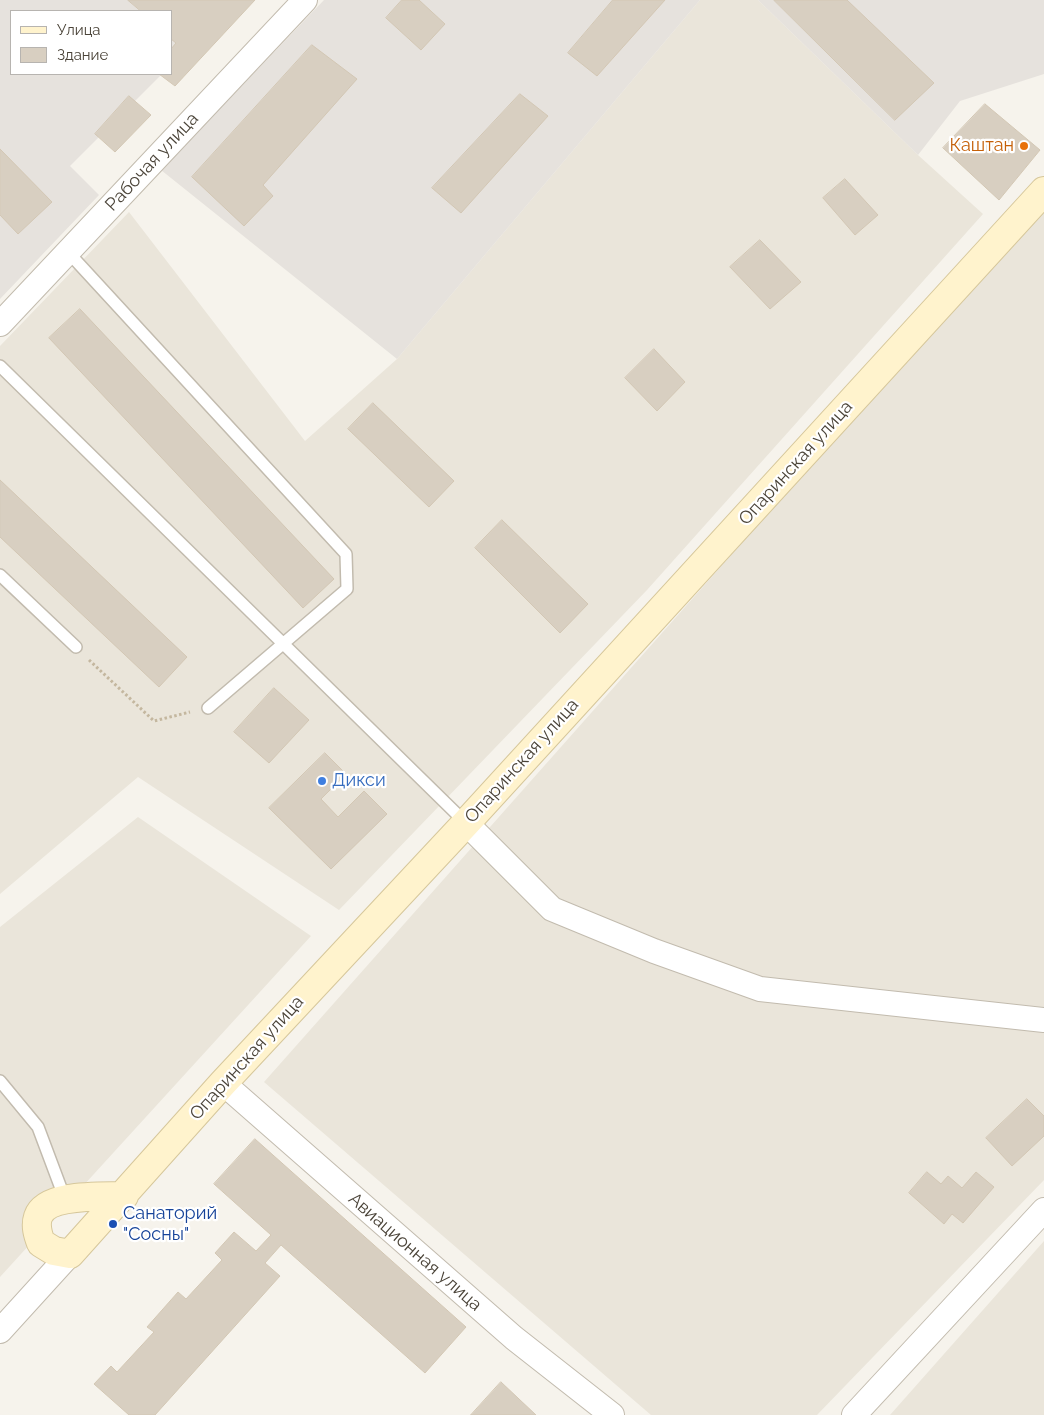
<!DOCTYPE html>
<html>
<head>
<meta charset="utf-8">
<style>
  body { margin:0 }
  #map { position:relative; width:1044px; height:1415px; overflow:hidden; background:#f6f3ec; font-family:Raleway,sans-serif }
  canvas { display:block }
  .legend { position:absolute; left:10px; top:10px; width:162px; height:65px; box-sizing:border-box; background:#fff; border:1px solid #b7b4b0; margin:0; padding:6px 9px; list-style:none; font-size:15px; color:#4b4439 }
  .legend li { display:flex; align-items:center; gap:10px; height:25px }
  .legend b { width:25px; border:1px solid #b7b4b0 }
</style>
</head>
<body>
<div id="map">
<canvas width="1044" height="1415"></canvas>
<ul class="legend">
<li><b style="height:6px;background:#fff3cd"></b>Улица</li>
<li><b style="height:14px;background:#d8cfc1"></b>Здание</li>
</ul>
</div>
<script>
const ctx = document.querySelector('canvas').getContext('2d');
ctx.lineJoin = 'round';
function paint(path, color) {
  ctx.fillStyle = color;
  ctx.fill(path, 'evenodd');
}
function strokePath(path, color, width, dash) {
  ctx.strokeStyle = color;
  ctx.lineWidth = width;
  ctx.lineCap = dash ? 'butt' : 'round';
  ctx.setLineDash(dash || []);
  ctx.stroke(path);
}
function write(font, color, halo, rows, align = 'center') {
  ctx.font = font + ' Raleway,sans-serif';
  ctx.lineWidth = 4.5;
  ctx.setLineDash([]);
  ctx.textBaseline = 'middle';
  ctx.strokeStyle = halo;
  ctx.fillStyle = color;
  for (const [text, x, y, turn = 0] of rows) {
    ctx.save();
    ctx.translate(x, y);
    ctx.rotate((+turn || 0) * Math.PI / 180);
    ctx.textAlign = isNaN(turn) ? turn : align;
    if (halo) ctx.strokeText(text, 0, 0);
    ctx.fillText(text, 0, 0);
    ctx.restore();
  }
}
const residential = new Path2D(`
  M700 0H758L918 155 983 214 647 590 339 910 138 777 0 894V346L129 212 305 441 397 359Z
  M1044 202V1180L817 1415H651L264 1082Z
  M138 817 311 936 0 1277V927Z
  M1044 1241V1415H890Z`);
const industrial = new Path2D(`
  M0 0H236L171 65V11H11V74H162L70 166 99 195 0 299Z
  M324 0H700L397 359 161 170Z
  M758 0H1044V74L960 101 918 155Z`);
const building = new Path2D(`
  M128 0H255L175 86 159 74H171V49L176 43 171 39V11H141Z
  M402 0H419L445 24 421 50 386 18Z
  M613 0H665L597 76 568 53Z
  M774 0H847L934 83 895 120Z
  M312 45 357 79 263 185 273 196 244 226 192 177Z
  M520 94 548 116 461 213 432 188Z
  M129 96 151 115 115 152 95 134Z
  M985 104 1040 150 999 200 943 148Z
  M0 149 52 202 18 234 0 215Z
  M845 179 878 215 855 235 823 198Z
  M760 240 801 282 770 309 730 267Z
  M80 309 334 579 303 608 49 338Z
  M654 349 685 382 657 411 625 378Z
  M373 403 454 481 429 507 348 429Z
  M0 480 187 657 159 687 0 537Z
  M502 520 588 604 560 633 475 548Z
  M274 688 309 720 269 763 234 732Z
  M325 753 346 774 321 799 338 817 364 791 387 814 331 869 269 808Z
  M1027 1099 1044 1116V1136L1012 1166 986 1138Z
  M255 1139 466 1327 425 1373 281 1245 265 1263 280 1276 155 1415H129L94 1384 111 1366 117 1372 154 1332 147 1327 178 1292 186 1299 222 1260 215 1253 234 1232 256 1251 271 1235 214 1184Z
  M927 1172 941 1184 948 1176 962 1188 976 1172 994 1187 963 1223 952 1214 944 1224 909 1193Z
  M501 1382 536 1415H471Z`);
const path = new Path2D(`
  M89 660 154 721 190 712`);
const lane = new Path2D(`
  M68 252 346 554 347 589 208 708
  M0 366 466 823
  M0 575 76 647
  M0 1081 38 1127 65 1199`);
const street = new Path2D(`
  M0 324 305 0
  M466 823 552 909 654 951 760 989 1044 1020
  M223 1083 514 1338 612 1415
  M0 1331 70 1254
  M854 1415 1044 1210`);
const secondary = new Path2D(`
  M124 1196C103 1197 46 1193 38 1217 35 1226 38 1235 41 1243L54 1251 70 1254 223 1083 466 823 1044 191`);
const markers = [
  [1024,146,5,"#e8710a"],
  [322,781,5,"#3f7fe0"],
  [113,1224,5,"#1a4fb4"]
];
const foodNames = [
  ["Каштан",1014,146]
];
const streetNames = [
  ["Рабочая улица",152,162,-47],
  ["Опаринская улица",796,463,-48],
  ["Опаринская улица",522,761,-48],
  ["Опаринская улица",247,1058,-48],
  ["Авиационная улица",415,1252,41]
];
const shopNames = [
  ["Дикси",332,781]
];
const transitNames = [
  ["Санаторий",123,1214],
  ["\"Сосны\"",123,1235]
];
paint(residential, '#eae5da');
paint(industrial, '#e6e2dd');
paint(building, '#d8cfc1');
strokePath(building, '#d3c7b4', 1);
strokePath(lane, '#c2bbae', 14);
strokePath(street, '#c2bbae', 26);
strokePath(secondary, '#d6c79b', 30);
strokePath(path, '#c4b79f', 3, [2.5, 2.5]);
strokePath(lane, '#fff', 11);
strokePath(street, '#fff', 24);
strokePath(secondary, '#fff3cd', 28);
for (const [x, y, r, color] of markers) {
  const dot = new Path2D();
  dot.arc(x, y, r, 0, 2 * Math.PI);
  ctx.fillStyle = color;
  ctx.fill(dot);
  strokePath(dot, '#fff', 2);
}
write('18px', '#c56008', '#fff', foodNames, 'right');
write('18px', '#4b4439', '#fff', streetNames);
write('18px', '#366cbe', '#fff', shopNames, 'left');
write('18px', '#164399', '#fff', transitNames, 'left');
</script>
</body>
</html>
